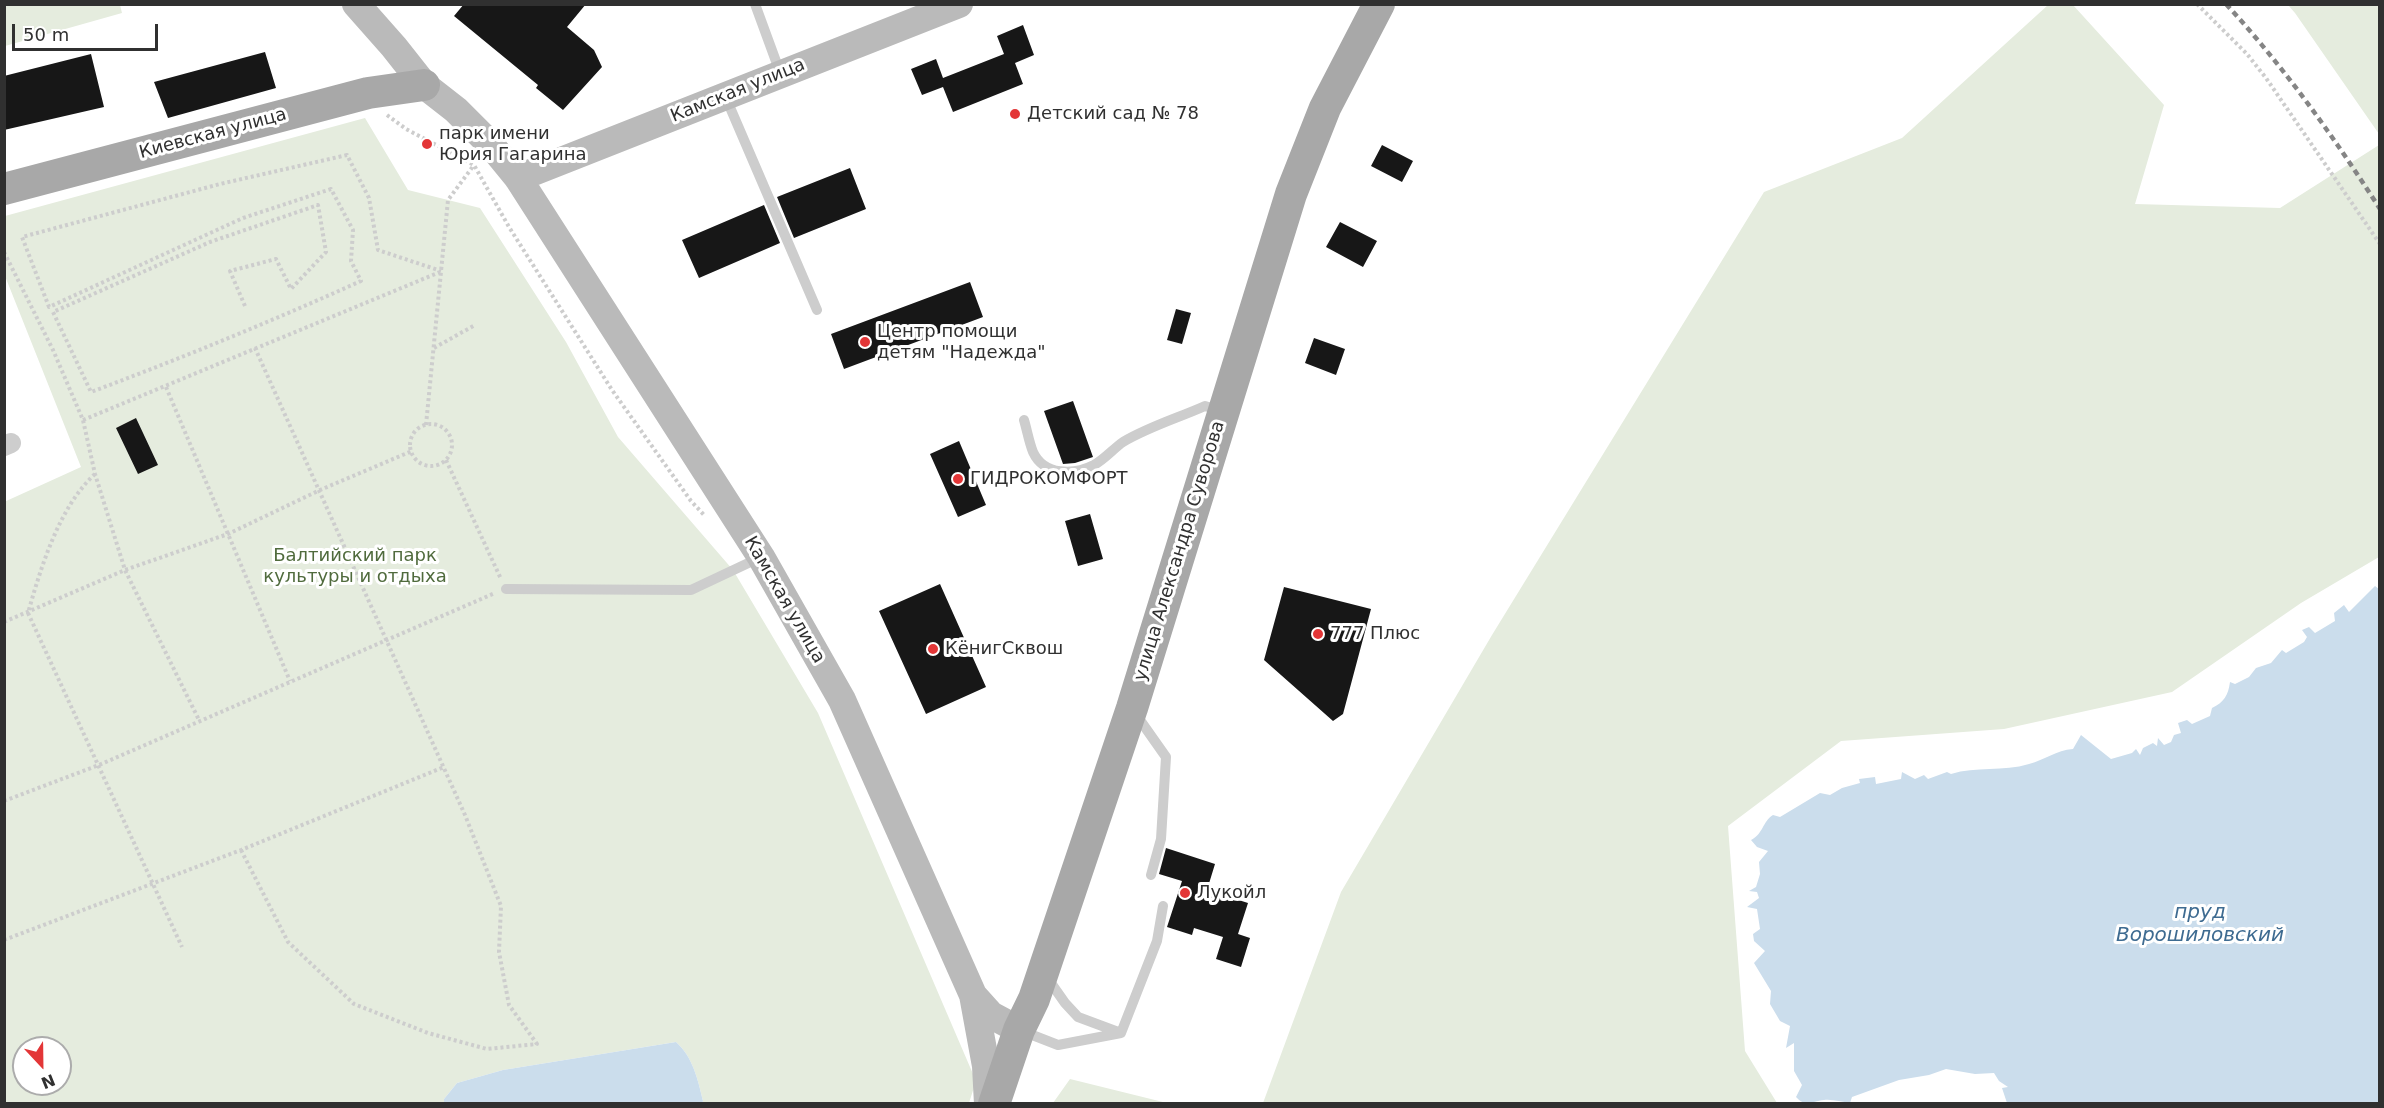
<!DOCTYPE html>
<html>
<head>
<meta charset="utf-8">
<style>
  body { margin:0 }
  #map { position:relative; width:2384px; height:1108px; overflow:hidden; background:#fff; font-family:"DejaVu Sans",sans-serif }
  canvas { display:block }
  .frame { position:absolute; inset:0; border:6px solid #303030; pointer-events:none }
  .north { position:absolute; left:12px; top:1036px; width:60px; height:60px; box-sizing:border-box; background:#fff; border:2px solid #acacac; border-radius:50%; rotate:158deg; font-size:16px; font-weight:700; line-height:24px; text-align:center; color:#303030 }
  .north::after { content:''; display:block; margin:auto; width:21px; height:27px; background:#e33637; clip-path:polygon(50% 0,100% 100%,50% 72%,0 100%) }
  .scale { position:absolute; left:12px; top:24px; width:146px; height:27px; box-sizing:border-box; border:3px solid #303030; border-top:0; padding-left:8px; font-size:18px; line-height:21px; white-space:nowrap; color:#303030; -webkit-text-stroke:4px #fff; paint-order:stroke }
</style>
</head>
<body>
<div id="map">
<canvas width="2384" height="1108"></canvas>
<div class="frame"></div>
<div class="north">N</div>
<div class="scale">50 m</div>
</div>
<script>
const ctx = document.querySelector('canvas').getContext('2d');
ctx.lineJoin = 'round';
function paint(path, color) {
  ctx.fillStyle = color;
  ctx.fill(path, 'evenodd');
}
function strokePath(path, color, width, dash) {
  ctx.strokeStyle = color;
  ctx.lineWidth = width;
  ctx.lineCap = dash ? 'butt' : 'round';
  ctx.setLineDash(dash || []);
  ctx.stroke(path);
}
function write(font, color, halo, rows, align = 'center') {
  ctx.font = font + ' "DejaVu Sans",sans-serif';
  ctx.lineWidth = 6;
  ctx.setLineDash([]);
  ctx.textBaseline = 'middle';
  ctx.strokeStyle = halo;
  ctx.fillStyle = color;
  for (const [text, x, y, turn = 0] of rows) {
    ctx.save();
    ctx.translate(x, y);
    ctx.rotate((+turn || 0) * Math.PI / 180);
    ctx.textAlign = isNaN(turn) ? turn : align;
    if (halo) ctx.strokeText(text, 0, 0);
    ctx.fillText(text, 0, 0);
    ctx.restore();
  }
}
const green = new Path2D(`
  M5 4 120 5 122 13 5 46Z
  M2048 5H2073L2164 105 2135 204 2280 208 2379 145V557L2301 603 2172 692 2004 729 1841 741 1728 826 1745 1051 1777 1103H1263L1341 892 1492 635 1764 192 1902 138Z
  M2288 5H2379V134L2295 13Z
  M365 118 408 190 480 208 566 342 618 437 733 570 818 713 976 1081 969 1103H702L703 1101C698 1080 693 1057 676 1042L503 1070 457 1083 444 1099V1103H5L4 502 81 467 5 276V216ZM24 1048H60V1084H24Z
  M1070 1079 1167 1103H1053Z`);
const water = new Path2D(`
  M2375 586 2380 590 2379 1103H2007L2002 1088 2008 1087 1999 1081 1994 1073 1975 1074 1946 1069 1929 1075 1899 1080 1852 1097 1850 1103C1842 1102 1832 1099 1824 1100 1812 1101 1806 1108 1796 1097L1802 1085 1794 1071V1043L1786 1048 1790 1026 1780 1021 1770 1004 1771 991 1754 963 1765 951 1754 941 1753 934 1760 929 1757 909 1747 907 1759 898 1757 892 1749 891 1756 887 1760 874 1759 862 1768 851 1757 847 1751 840C1764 833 1762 822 1773 815L1780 817 1820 793 1830 795 1842 788 1860 783 1859 779 1875 777 1876 784 1901 779 1902 772 1915 779 1924 775 1928 779 1947 772 1951 774C1976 766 2003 772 2029 764 2045 760 2056 750 2073 749L2081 735 2111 759 2132 753 2136 749 2140 755 2143 748 2153 743 2157 746 2158 738 2164 745 2171 742 2174 735 2181 733 2178 723 2187 720 2192 724 2210 716 2212 708C2224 702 2228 696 2230 682L2235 684 2249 677 2256 668 2271 663 2282 650 2286 653 2304 642 2307 637 2302 630 2309 627 2315 633 2335 621 2334 613 2344 605 2349 612Z
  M676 1042C693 1057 698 1080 703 1101L702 1103H444V1099L457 1083 503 1070Z`);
const building = new Path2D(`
  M464 4H586L567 27 594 50 602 67 563 110 536 88 538 85 454 16Z
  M1023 25 1034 55 1015 63 1023 84 953 112 943 87 922 95 911 69 936 59 943 78 1004 54 997 36Z
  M265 52 276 88 168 118 154 82Z
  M91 54 104 107 4 130V76Z
  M1382 145 1413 161 1402 182 1371 166Z
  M850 168 866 209 794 238 777 197Z
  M764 205 780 243 699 278 682 240Z
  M1340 222 1377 241 1363 267 1326 247Z
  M970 282 983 317 844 369 831 334Z
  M1176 309 1191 313 1182 344 1167 340Z
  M1314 338 1345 349 1336 375 1305 363Z
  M1073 401 1093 457 1075 463 1063 464 1044 411Z
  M136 418 158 465 138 474 116 428Z
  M959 441 986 505 958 517 930 454Z
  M1090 514 1103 559 1078 566 1065 521Z
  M940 584 986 687 926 714 879 611Z
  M1284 587 1371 609 1343 714 1333 721 1264 660Z
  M1166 848 1215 864 1207 890 1248 903 1238 934 1250 938 1241 967 1216 959 1223 937 1194 928 1192 935 1167 927 1182 881 1159 874Z`);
const path = new Path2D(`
  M2197 4 2247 54 2266 78 2380 244
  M387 115 406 129 474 165 509 227 612 390 691 501 705 516
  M4 252 53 350 83 420 95 474 125 570 199 720
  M245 306 230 271 276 259 291 289 326 252 318 205 210 242 53 312 91 392C182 358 272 321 361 281L351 261 353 230 331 189 243 218 49 307 22 237 220 184 347 155 369 198 378 250 441 271
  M434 348 475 325
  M166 387 290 681
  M83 420 440 272
  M410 445a21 21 0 1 1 42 0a21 21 0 1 1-42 0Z
  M426 425 448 200 474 165
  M446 460 501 579
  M95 474C59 507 41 567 28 613L182 947
  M4 622 125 570 228 534 320 490 412 451
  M4 801 99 765 495 593
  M241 850 288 942 354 1004 428 1033 487 1049 537 1044 509 1005 499 952 501 906 465 815 255 348
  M4 940 241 850 444 767`);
const lane = new Path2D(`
  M755 4 781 75
  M726 98 817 310
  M1024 420C1027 430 1029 442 1033 452 1044 476 1074 475 1094 465 1105 459 1113 449 1123 442 1148 427 1178 418 1205 406L1222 411
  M506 589 691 590 759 558
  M1135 713 1166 757 1161 839 1151 875
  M1046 976 1065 1003 1078 1017 1121 1033
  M1022 1031 1058 1045 1121 1033 1157 941 1163 906`);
const street = new Path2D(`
  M4 446 11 443`);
const secondary = new Path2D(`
  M356 4 394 47 424 85 456 110 491 145 518 178 761 557 842 700 973 995 991 1015 1019 1030
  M518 178 959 4
  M973 995 986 1066 988 1104`);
const primary = new Path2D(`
  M4 189 368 93 424 85
  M994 1104 1019 1030 1034 999 1132 708 1291 194 1325 108 1379 4`);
const rail = new Path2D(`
  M2226 4C2284 67 2334 137 2380 209`);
const markers = [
  [1015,114,6,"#e33637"],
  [427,144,6,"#e33637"],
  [865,342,6,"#e33637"],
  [958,479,6,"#e33637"],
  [1318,634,6,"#e33637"],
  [933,649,6,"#e33637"],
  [1185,893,6,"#e33637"]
];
const streetNames = [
  ["Камская улица",738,91,-22],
  ["Киевская улица",213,134,-15],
  ["улица Александра Суворова",1180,551,-73],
  ["Камская улица",784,600,60]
];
const poiNames = [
  ["Детский сад № 78",1027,114],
  ["парк имени",439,134],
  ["Юрия Гагарина",439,155],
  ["Центр помощи",877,332],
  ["детям \"Надежда\"",877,353],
  ["ГИДРОКОМФОРТ",970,479],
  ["777 Плюс",1330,634],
  ["КёнигСквош",945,649],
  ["Лукойл",1197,893]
];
const parkNames = [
  ["Балтийский парк",355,556],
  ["культуры и отдыха",355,577]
];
const waterNames = [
  ["пруд",2200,913],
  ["Ворошиловский",2200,936]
];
paint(green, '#e5ecde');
paint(water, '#cbddec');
paint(building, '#171717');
strokePath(path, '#cdcdcd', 4, [3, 3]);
strokePath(lane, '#cdcdcd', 10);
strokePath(street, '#cdcdcd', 20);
strokePath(secondary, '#bababa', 28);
strokePath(primary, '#a8a8a8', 32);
strokePath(rail, '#858585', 4.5, [6, 4.5]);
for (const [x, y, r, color] of markers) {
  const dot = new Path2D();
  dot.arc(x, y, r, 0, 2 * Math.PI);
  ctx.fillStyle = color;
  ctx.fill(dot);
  strokePath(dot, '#fff', 2);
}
write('18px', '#303030', '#fff', streetNames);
write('18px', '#303030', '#fff', poiNames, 'left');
write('18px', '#506b3d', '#fff', parkNames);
write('italic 20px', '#3e6b91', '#fff', waterNames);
</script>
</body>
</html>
